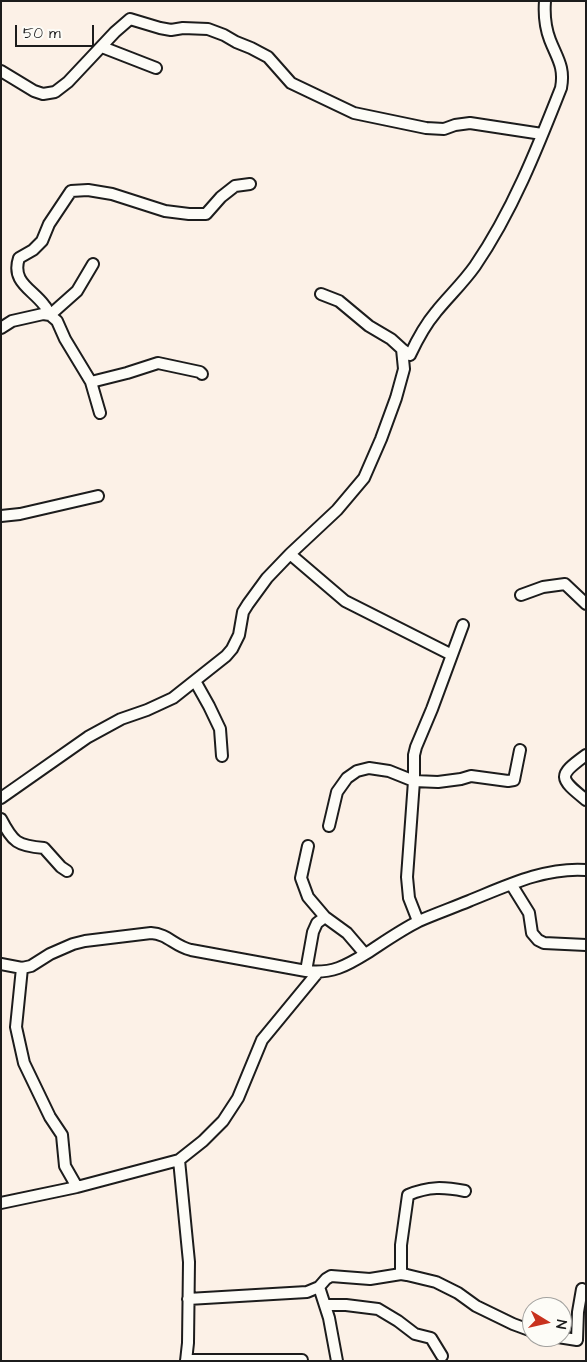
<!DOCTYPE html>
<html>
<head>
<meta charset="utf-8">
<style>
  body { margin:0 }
  #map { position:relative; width:587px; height:1362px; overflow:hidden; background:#fcf1e7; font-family:"Architects Daughter",sans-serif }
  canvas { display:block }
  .frame { position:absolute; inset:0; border:2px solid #1c1c1c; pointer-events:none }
  .north { position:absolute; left:522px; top:1297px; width:50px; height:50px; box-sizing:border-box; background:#fdfcf7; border:1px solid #a3a29f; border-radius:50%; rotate:99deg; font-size:14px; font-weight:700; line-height:20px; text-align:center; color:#1c1c1c }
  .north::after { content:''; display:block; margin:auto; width:18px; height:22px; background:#c8321e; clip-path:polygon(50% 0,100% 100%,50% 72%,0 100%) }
  .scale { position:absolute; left:15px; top:25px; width:79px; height:22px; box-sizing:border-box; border:2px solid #1c1c1c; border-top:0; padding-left:6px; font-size:15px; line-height:18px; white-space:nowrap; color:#1c1c1c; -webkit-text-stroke:4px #fdfcf7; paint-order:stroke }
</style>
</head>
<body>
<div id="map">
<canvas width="587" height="1362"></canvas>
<div class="frame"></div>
<div class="north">N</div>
<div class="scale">50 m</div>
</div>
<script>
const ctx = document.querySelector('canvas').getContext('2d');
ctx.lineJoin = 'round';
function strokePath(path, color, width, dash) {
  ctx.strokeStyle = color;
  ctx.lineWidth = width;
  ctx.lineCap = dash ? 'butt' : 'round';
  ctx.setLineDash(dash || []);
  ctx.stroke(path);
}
const minor = new Path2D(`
  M102 47 156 68
  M1 71 34 91 43 94 55 92 68 82 115 32 130 19 160 28 171 30 183 28 208 29 224 35 236 42 251 48 268 57 291 83 354 113 426 128 444 129 455 125 470 123 542 134
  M93 264 77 291 50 315C48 312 47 308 44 305 32 289 11 282 19 258L33 250 42 241 49 224 71 191 88 190 112 194 165 211 189 214H206L221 197 235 186 250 184
  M321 294 339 301 369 326 391 339 402 349 404 355
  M1 328 12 321 43 314 50 315 57 321 65 339 91 382 100 413
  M91 382 127 373 158 363 200 372 202 374
  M1 516 20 514 98 496
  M290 554 345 601 452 655
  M521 595 543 587 565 584 586 604
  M195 681 209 706 220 729 222 756
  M586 755C557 776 559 778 586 800
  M1 798 88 737 121 719 147 710 173 698 226 656 232 649 239 635 243 612 248 604 267 578 290 554 337 510 364 478 381 439 396 398 404 369 402 349 410 355C417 340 425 325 436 312 448 297 463 283 475 266 512 212 537 149 561 88 565 67 557 58 550 40 545 27 544 14 545 1
  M1 819C13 842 17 846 44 848L61 867 67 871
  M329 826 337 792 347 778 357 771 369 768 389 771 414 781 438 782 461 779 471 776 508 781 514 780 520 750
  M308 846 301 878 308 897 325 917
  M511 884 529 913 532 933 538 940 544 943 586 945
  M418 921 409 898 407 877 414 781V755L416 747 432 709 463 625
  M1 964 22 968 31 966 50 954 73 944 85 941 151 933C168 934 174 946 191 950L306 971C332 974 346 966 367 953 384 942 401 930 419 921 435 914 452 908 469 901 506 886 545 867 586 870
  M22 968 16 1027 24 1063 50 1117 62 1135 65 1166 77 1187
  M306 971 313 932 317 923 325 917 347 933 365 954
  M179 1160 189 1262 188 1343 186 1361
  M1 1203 77 1187 179 1160 203 1141 223 1121 238 1098 262 1040 318 972
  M401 1274V1245L408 1195C429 1186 444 1187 465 1191
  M319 1287 329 1318 337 1361
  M188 1299 307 1292 319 1287 326 1279 331 1276 370 1279 401 1274 407 1275 436 1282 458 1293 476 1306 513 1324 532 1331
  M325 1305H346L378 1309 398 1321 415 1334 431 1338 442 1356
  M558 1337 577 1340 578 1312 582 1289
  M186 1360H302`);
strokePath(minor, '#1c1c1c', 14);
strokePath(minor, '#fdfcf7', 10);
</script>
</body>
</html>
